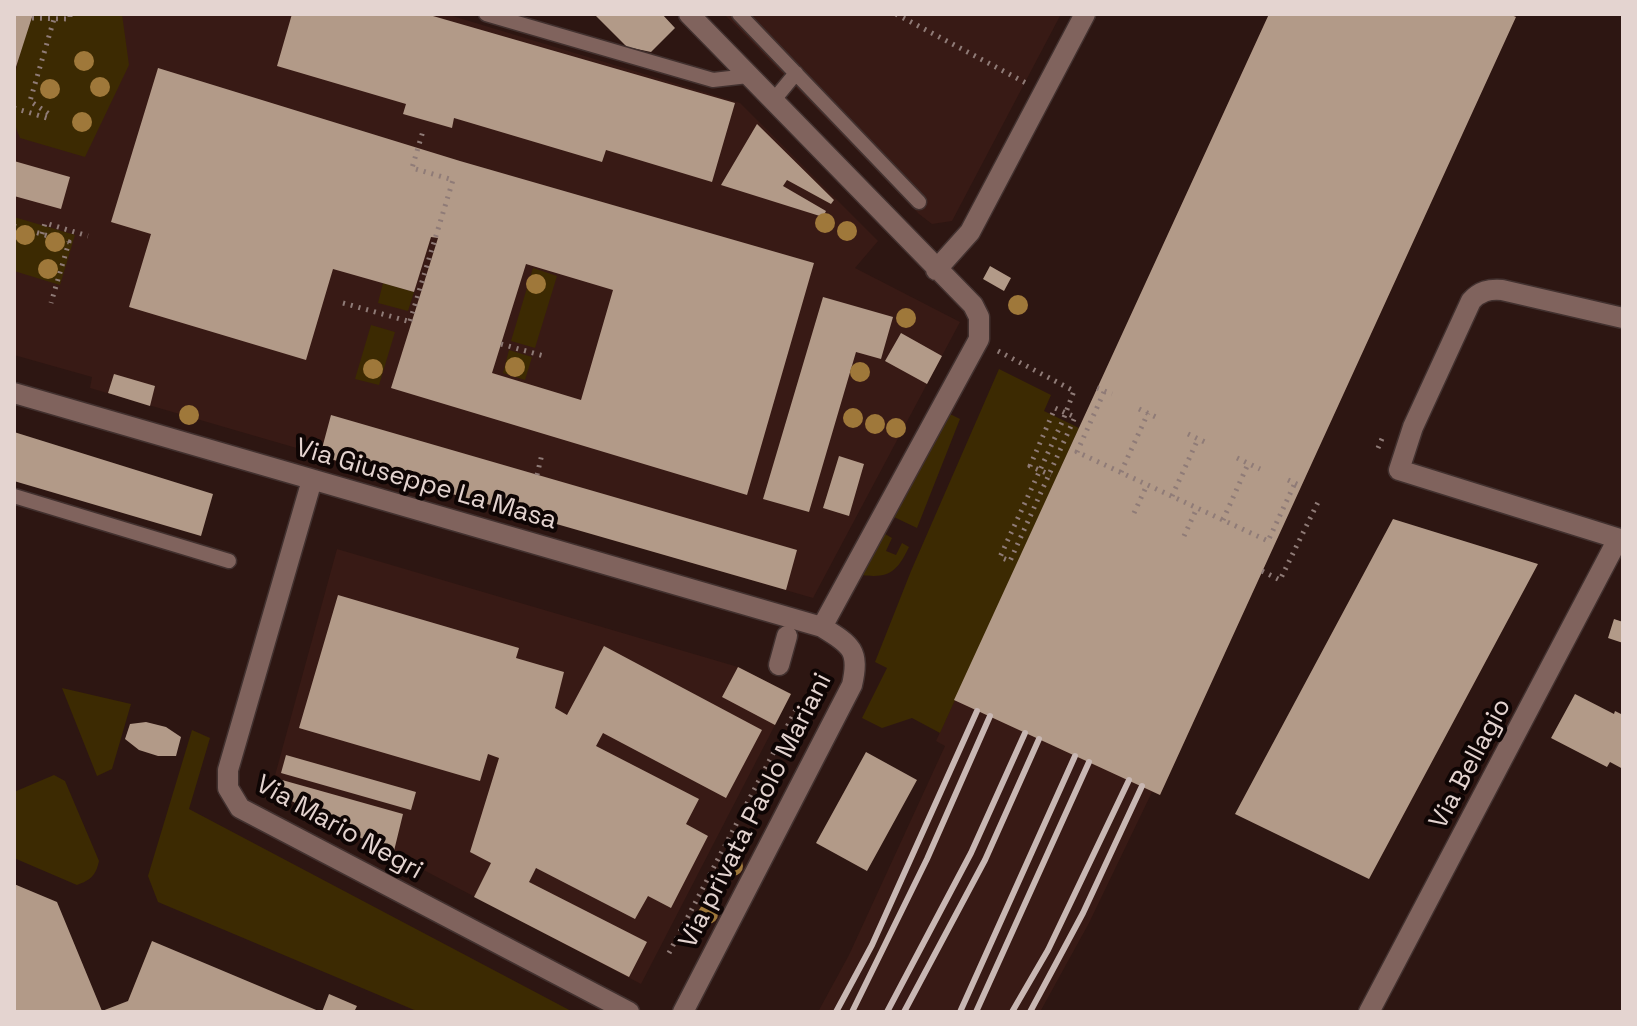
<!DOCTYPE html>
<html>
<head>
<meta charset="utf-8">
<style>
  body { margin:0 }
  #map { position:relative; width:1637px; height:1026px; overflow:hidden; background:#2d1612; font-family:"Space Grotesk",sans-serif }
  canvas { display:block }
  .frame { position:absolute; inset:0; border:16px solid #e4d4d0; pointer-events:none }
</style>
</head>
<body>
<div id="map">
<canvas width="1637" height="1026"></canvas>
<div class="frame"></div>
</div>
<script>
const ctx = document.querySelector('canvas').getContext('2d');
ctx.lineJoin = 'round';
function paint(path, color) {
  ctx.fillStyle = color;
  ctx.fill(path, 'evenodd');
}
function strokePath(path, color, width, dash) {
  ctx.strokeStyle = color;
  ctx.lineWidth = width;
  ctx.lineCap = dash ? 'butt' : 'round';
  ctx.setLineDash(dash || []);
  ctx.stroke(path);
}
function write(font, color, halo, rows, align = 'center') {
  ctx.font = font + ' "Space Grotesk",sans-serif';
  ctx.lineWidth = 8;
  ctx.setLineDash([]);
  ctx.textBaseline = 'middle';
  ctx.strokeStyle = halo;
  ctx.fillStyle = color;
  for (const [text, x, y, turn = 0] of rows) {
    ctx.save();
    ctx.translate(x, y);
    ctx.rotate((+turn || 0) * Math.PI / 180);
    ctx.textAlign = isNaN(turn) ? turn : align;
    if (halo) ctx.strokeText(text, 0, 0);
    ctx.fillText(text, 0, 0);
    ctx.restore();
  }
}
const built = new Path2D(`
  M14 14H446L740 103 878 241 855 268 960 322 813 598 90 388 92 377 14 355Z
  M724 14H1061L952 221 932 224 919 214Z
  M1269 14H1517L1160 795 1152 792 1089 923 1040 1012H818L849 955 945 746 936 741Z
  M337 549 738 667 791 694 641 984 271 790Z`);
const green = new Path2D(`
  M33 14H122L129 65 85 157 20 138C2 98 20 53 33 14Z
  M14 217 75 235 60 285 14 271Z
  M533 268 557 276 535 348 511 341Z
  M383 283 414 292 408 311 378 303Z
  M371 325 395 332 379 385 355 379Z
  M509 350 532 357 525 380 503 373Z
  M999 369 1051 395 1044 411 1079 428 940 733 912 718 882 728 862 718 887 668 875 662 911 571Z
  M950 414 960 419 917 528 894 517Z
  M885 534 892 538 886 551 896 555 902 543 909 547C898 570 890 579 862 575Z
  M62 688 131 704 112 769 97 776Z
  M192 730 210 738 189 809 573 1012H419L158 902 148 876Z
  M54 775 65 781 99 861C96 875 91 880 77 885L14 858V792Z`);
const building = new Path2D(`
  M14 14H33L15 70H14Z
  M292 14H426L735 103 712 182 606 150 602 162 454 118 452 128 403 114 406 104 277 66Z
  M594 14H662L675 28 651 52 627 47Z
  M1269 14H1509L1516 17 1160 795 954 700Z
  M158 68 460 161 814 263 747 495 391 388 438 238 431 237 414 292 333 269 306 360 129 307 151 234 111 222ZM526 264 613 290 581 400 492 373Z
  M757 124 834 200 831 204 787 180 783 186 826 211 823 217 721 185Z
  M14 161 70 177 61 209 14 196Z
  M990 266 1011 278 1004 291 983 279Z
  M823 297 893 317 881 359 856 352 809 512 763 499Z
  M901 333 942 356 927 384 885 361Z
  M114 374 155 386 150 406 108 393Z
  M331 415 797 550 786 590 320 456Z
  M14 432 213 494 201 536 14 481Z
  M839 456 864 464 849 516 823 508Z
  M1393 519 1538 564 1369 879 1235 814Z
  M338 595 519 648 516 658 564 672 555 708 567 715 604 646 762 730 726 798 603 733 596 746 699 799 686 824 708 836 671 908 648 896 635 919 536 868 529 882 647 942 629 977 474 897 491 863 470 852 499 758 488 754 480 781 299 728Z
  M1614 619 1623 622V643L1608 638Z
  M738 667 791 694 775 725 722 697Z
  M1575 694 1614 714 1615 711 1623 715V769L1610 762 1607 767 1551 738Z
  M146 722 166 727 181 737 176 756H158L139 750 125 739 130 724Z
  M866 752 917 780 867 871 816 843Z
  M286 755 416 792 411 810 281 773Z
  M275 778 403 814 393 855 271 790Z
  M14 884 57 902 102 1011 128 1001 152 941 321 1012H14Z
  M329 994 357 1006 354 1012H322Z`);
const path = new Path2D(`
  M896 14 1026 83
  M32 18 70 19V14
  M14 108 47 118 49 114 30 101 54 19
  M14 226 69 242 51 303
  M42 234 45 223 88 236
  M343 303 411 322
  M410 321 453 180 412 168 423 131
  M501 344 544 356
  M998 351 1074 391 1063 420 1000 557 1010 561 1075 417 1055 408 1030 466 1051 475
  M1097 388 1112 394
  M1104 392 1077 452 1268 541 1295 483
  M1139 409 1160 419
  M1188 434 1209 444
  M1378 448 1384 434
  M1237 458 1260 469
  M1121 472 1148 413
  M537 475 542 454
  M1288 480 1301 486
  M1172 496 1198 439
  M1134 513 1147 485
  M1223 520 1248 464
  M1184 536 1197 508
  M1262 571 1280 580 1320 498
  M669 953 801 700`);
const service = new Path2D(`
  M486 14 713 80 748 76
  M739 14 919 202
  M773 101 796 73
  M14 496 229 561`);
const pedestrian = new Path2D(`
  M779 665 787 636`);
const minor = new Path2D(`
  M689 14 973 305 979 317V339L822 627
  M936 270 970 232 1085 14
  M1623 318 1502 290C1489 289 1480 291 1471 301L1413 427 1399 470 1623 540
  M14 393 822 627C851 645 860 650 852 685L683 1012
  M312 480 228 770V788L240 808 629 1012
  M1369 1012 1618 539`);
const rail = new Path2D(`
  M836 1012 872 945 977 711
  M852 1012 927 859 990 716
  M887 1012 971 853 1025 733
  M904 1012 985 860 1039 739
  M960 1012 1075 756
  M976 1012 1089 762
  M1012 1012 1048 950 1129 780
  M1030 1012 1083 913 1142 786`);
const trees = [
  [84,61],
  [100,87],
  [50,89],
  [82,122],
  [825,223],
  [847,231],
  [25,235],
  [55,242],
  [48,269],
  [536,284],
  [1018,305],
  [906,318],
  [515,367],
  [373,369],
  [860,372],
  [189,415],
  [853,418],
  [875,424],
  [896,428],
  [733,866],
  [708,914]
];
const streetNames = [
  ["Via Giuseppe La Masa",426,485,16],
  ["Via Bellagio",1471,764,-62],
  ["Via privata Paolo Mariani",756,811,-63],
  ["Via Mario Negri",339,828,29]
];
paint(built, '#381a15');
paint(green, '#3c2a02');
paint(building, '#b29a88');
strokePath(service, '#42312f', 17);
strokePath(pedestrian, '#42312f', 23);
strokePath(minor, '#42312f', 23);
strokePath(path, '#8f7b77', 5, [2, 6]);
strokePath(service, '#80635d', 14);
strokePath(pedestrian, '#80635d', 20);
strokePath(minor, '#80635d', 20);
strokePath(rail, '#c8b7b3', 6);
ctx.fillStyle = '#9f783a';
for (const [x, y] of trees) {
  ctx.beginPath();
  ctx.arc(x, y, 10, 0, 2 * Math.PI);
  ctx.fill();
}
write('26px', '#e4d4d0', '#0e0504', streetNames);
</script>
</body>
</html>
